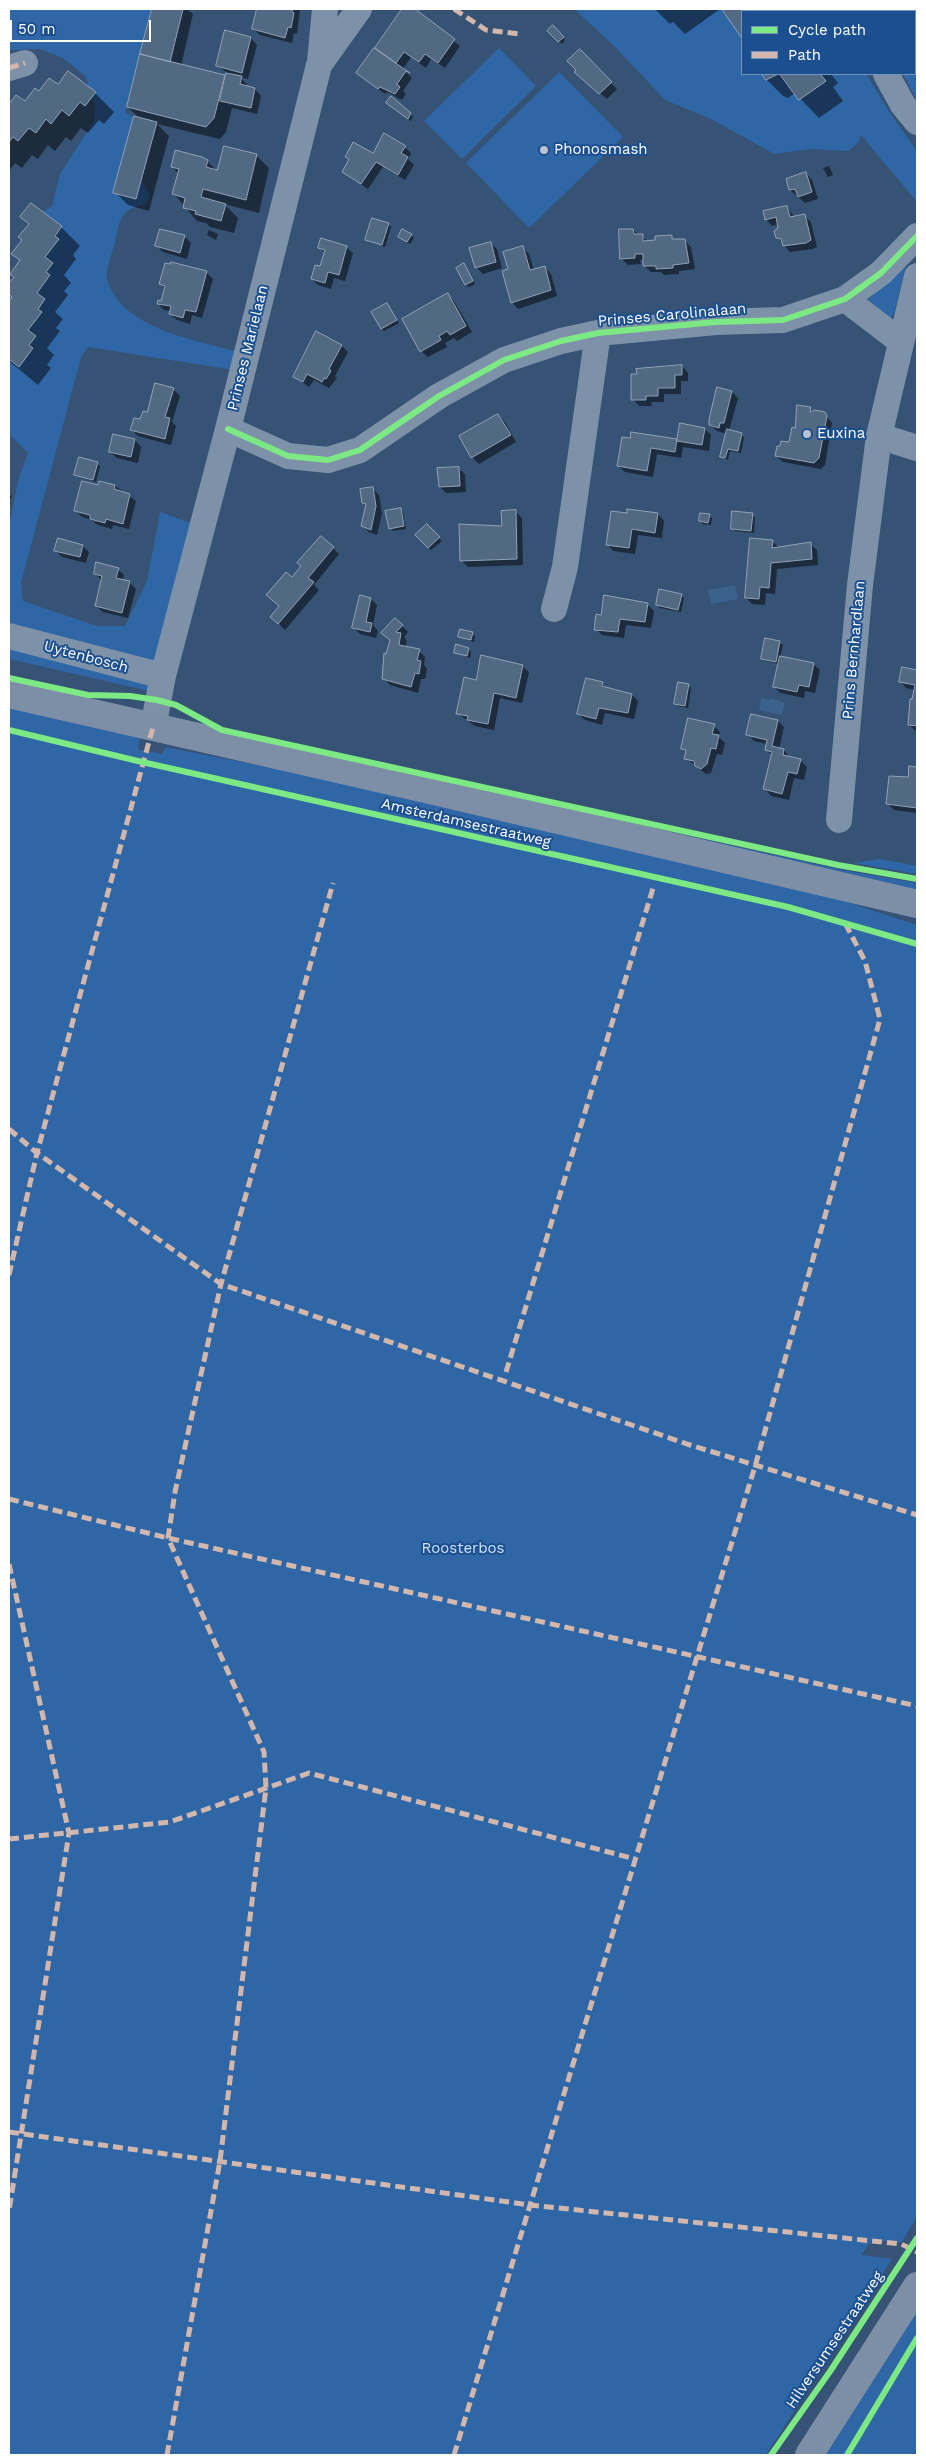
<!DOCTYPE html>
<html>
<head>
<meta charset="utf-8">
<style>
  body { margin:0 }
  #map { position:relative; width:926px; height:2464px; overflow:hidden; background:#365274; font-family:"Work Sans",sans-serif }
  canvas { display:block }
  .frame { position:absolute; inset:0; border:10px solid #fff; pointer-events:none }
  .legend { position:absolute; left:741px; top:10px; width:175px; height:65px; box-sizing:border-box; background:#1b4f8f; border:1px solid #7695bc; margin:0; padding:6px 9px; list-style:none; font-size:15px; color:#fff }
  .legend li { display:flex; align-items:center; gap:10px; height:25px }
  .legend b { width:25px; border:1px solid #7695bc }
  .scale { position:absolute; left:10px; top:20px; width:141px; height:22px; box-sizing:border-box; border:2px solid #fff; border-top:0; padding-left:6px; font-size:15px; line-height:18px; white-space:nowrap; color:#fff; -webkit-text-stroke:4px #1b4f8f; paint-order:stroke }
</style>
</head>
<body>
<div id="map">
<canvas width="926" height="2464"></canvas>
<div class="frame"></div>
<ul class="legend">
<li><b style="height:6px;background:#7ce984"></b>Cycle path</li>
<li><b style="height:6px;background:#d1b7ad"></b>Path</li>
</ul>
<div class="scale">50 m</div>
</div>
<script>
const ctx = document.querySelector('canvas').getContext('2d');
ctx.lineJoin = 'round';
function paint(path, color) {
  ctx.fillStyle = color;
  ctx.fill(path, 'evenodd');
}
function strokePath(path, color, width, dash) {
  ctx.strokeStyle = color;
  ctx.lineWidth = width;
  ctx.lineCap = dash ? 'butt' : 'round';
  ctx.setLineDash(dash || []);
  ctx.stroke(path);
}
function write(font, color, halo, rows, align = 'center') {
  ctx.font = font + ' "Work Sans",sans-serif';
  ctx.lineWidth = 4;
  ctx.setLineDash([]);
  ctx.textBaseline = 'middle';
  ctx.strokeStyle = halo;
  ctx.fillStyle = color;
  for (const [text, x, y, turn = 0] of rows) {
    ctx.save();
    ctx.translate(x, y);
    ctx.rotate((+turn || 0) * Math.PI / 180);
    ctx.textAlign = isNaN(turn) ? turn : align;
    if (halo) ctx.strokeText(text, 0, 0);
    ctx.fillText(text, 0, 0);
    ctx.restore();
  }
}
const green = new Path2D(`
  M9 9H151L125 112 154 130 138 172 150 197 145 204C120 210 120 218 115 242 113 251 105 269 107 279 121 329 196 340 238 352L234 370 88 347 81 357 21 583 23 601 97 626H125L147 581 160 512 193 524 156 666 9 633V525L19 477 28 453 9 434V316L14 308 9 305V295L23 272 16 266 34 238 39 214 52 206 60 174 94 121 95 105 85 76 63 58 40 49 9 50Z
  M574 9H843L844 11H742V74H866L888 110 917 151V202L861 135 858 143 848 151 809 149 774 154 711 119 665 100 613 45Z
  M881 9H917V101L903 74H915V11H882Z
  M499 48 536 86 462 159 424 121Z
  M559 72 623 137 529 228 466 163Z
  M907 260 895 311 890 320 868 300Z
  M9 649 151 684 149 691 9 659Z
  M9 703 141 732 138 749 162 754 165 747 312 776 801 887 917 925V2217L901 2243 872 2240 861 2255 892 2259 766 2455H9Z
  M663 830 843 870 917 883V892L662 833Z
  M880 859 917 866V874L854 863Z
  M917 2300V2455H817Z`);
const water = new Path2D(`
  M735 585 738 599 711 604 708 590Z
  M761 698 770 700 771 698 785 703 782 715 759 710Z`);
const shadow = new Path2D(`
  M153 9H187L193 14 181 66 226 79 228 73 217 66 251 38 257 45 248 79 240 77 247 84 246 87 255 89 261 96 257 114 232 108 226 132 220 139 157 124 169 136 149 211 128 205 115 192 140 119 128 107Z
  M258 9H300L297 34 294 33 292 43 260 35 253 29Z
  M403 9H412L460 46 445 68 431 59 426 68 411 57 403 69 412 78 403 91 406 94 402 100 387 92 385 94 358 73Z
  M655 9H720L685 34 673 22 670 24Z
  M723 9H783L784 11H742V35Z
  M553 27 565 40 562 44 549 31Z
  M580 51 617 89 607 99 582 78Z
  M763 74H831L838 83 833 87 843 101 819 118 795 93 788 98 783 96 764 77Z
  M58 86 95 93 114 112 104 124 99 120 88 133 81 128 71 141 66 137 55 151 48 145 38 159 32 155 22 168 15 163 9 171V106L16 97 25 103 39 93Z
  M391 98 409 111 413 117 411 121 390 106Z
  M405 147 411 153 408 159 414 165 405 180 383 167 368 189 343 172 350 160 346 156 373 155Z
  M256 155 269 168 259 213 224 204 238 218 234 233 210 227 206 223 197 221 174 194 179 174 172 167 207 161 218 172Z
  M829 166 833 175 828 177 823 168Z
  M806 173 812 180 818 199 805 203 790 190Z
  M787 207 794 217 804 215 811 222 817 247 813 249 790 252 777 237 779 224 772 226 766 219Z
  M22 217 61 227 80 246 73 255 76 259 64 275 71 283 64 291 68 295 55 312 63 319 56 328 60 331 47 348 54 355 47 365 51 368 38 385 9 361V303L13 298 9 294V285L21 261 13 254 23 241 29 225Z
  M388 224 391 227 385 247 367 239Z
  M209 230 218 234 216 240 207 235Z
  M633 230 649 242 671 236 675 241 684 240 691 247 695 269 679 271V274L664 275 661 272H651L645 266 644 260H640L641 264 628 265 622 259Z
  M411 235 414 238 410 244 399 237Z
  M184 236 191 243 187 259 163 252 157 246Z
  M490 243 497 249 502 268 483 274 476 267Z
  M346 247 353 253 345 281 334 278 331 289 318 285 312 279 321 268 325 253 320 248Z
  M523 248 529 254 534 270 544 267 551 274 557 296 518 309 512 302 509 270Z
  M464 265 475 284 469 287 466 285Z
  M206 272 213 279 202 318 192 315 190 324 177 320 170 314 171 311 164 310 158 304 162 303 165 289 161 284Z
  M448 294 454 301 472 332 457 341 454 338 445 343 447 347 428 357 421 351Z
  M387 304 399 323 384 331 382 329Z
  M317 332 342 346 348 352 335 376 337 378 329 388 314 380 309 387 295 377Z
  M682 366 688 373V381H681V394H664V402H651L652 406H639L633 399Z
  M173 389 180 396 172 422 176 426 171 445 138 436 132 430Z
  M732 392 738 398 729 431 744 437 741 453 730 451 728 460 721 457 727 434 717 431 710 425Z
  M810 409 814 412 824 413 832 423 825 465 821 469 783 462 776 456 790 443Z
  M498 415 505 422 516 442 479 464 472 457 460 437Z
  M705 429 711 435 709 451 683 447 681 458 657 454 653 477 625 472 618 466 632 433 678 441Z
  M114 436 135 440 141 447 138 463 117 458 110 452Z
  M97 463 100 466 96 482 75 475Z
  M458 468 465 474 466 492 446 493 440 487Z
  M115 486 136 501 129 529 113 525 112 529 98 525 92 520 82 517 76 511 99 487Z
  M373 489 379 495 382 514 377 535 369 532 362 525 367 507 363 503Z
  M9 493 12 497 9 501Z
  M400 509 403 512 406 529 393 531 390 528Z
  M515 511 522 518 523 565 468 567 462 561 460 525 503 527Z
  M658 514 664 521 662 538 638 535 635 554 613 551 607 544 628 515Z
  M709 515 712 518 711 525 703 524 700 521Z
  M752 515 755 518 754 533 735 531 732 529Z
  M427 526 442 541 431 550 417 535Z
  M772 541 779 548 810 544 817 550 818 565 777 569 775 594 766 593 765 605 752 604 746 598Z
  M83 546 89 552 86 563 62 557 56 551Z
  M333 548 339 554 314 585 319 590 285 630 278 623 281 607 292 579Z
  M118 569 124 575 123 581 129 582 136 589 128 618 103 612 96 606 101 580 95 573Z
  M681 595 684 598 681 612 660 608 657 605Z
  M371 599 377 605 373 625 378 631 376 638 360 634 354 628Z
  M647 604 654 611 651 628 626 625 624 638 602 635 595 628Z
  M395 619 408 632 404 637 407 641 405 648 419 651 425 657 424 665 427 669 425 679H421L418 693 390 685 383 678 391 641 382 633Z
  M472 633 475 636 474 642 459 637Z
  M780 643 783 645 780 657 813 664 820 670 815 693 805 691 804 698 781 693 774 687 779 664 765 661 762 658Z
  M469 649 471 652 470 658 456 652Z
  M522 666 529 672 522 703 500 698 494 730 475 726 457 713 477 681Z
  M903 668 917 671V732L909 725 916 690 906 688 900 681Z
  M602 684 608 689 632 695 638 701 634 719 605 713 602 725 585 720 578 714Z
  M688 685 691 688 688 708 678 706 675 704Z
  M752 715 778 721 784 727 779 749 784 750 790 758 800 760 807 767 804 780 794 778 789 800 771 796 765 789 773 756 766 749 767 744 754 741 748 734Z
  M714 726 720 732 719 737 725 743 722 755 717 754 711 773 706 774 686 758 687 753 682 748Z
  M910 767 917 768V813L894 810 887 803 909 779Z`);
const building = new Path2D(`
  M152 9H183L170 62 140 54Z
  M257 9H293L292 12 294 13 291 28 288 27 285 38 252 29Z
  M402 9H415L455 39 438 63 425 54 419 62 404 52 396 63 375 48Z
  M722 9H778L780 11H742V38Z
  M553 25 564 37 558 42 547 31Z
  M225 30 251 37 242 73 216 66Z
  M374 48 410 73 406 71 397 84 400 87 395 94 380 87 378 89 356 73Z
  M580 49 612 82 599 94 574 72 576 70 567 61Z
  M140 54 225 75 214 118 206 127 127 107Z
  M68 71 96 92 85 106 80 102 69 116 62 110 51 124 46 119 36 133 29 128 18 141 13 137 9 142V104L16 95 25 101 35 88 39 91 49 78 58 84Z
  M226 73 242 76 240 84 255 88 251 108 220 101Z
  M762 74H778L766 80Z
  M780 74H820L826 81 799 100Z
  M391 96 411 113 408 119 386 103Z
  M134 116 157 122 136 199 113 193Z
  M384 133 406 146 401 153 408 157 398 175 376 162 361 184 342 172 349 159 345 157 353 142 373 153Z
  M224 146 257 154 246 200 203 189 201 197 226 204 221 221 195 214 196 211 183 208 185 198 172 194 179 169 171 167 175 150 202 157 208 160 206 167 217 170Z
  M806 172 812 192 798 197 795 189 789 190 786 179Z
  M31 203 62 226 55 236 59 239 45 257 53 263 46 272 50 275 37 293 45 299 38 309 42 312 28 330 36 336 29 345 33 348 19 367 9 359V301L12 297 9 294V283L14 277 10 274 20 260 11 254 22 240 18 237 29 224 20 217Z
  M787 206 790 217 805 214 811 240 806 243 783 246 781 239 776 238 774 231 778 228 776 217 765 220 763 211Z
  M372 218 389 223 382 245 365 240Z
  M160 229 185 235 180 253 155 246Z
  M402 229 412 234 407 242 398 237Z
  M619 229H633L634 234H643V241L655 240V236L672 235V239H685L689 263 673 265V268L656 269V266H643V254H635V258L620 259Z
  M321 238 347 246 339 275 328 272 325 283 311 279 315 265 320 266 325 250 318 248Z
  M491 242 496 262 475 268 469 248Z
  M523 246 530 270 545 266 551 290 511 303 502 271 508 269 503 252Z
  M171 262 207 271 196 312 185 310 183 318 169 314 171 306 157 304 158 300 161 301 165 286 159 284 165 263 170 264Z
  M464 263 473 281 465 285 456 268Z
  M448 293 466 326 450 335 447 331 439 336 441 340 420 352 402 319Z
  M387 303 397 320 381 329 371 312Z
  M316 331 342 345 329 369 331 371 326 379 324 378 322 382 307 374 303 382 293 377Z
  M682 365V375H675V388H658V396H646V400H631V374H637L636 369Z
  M155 383 174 388 165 417 170 418 165 439 130 430 134 418 140 419 143 411 147 412Z
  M717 387 732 391 724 423H720L719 428 709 425V420Z
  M797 405 811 407 810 412 815 410 825 412 827 416 819 458 814 463 775 456 777 446H780L781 441 789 442 792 427 795 428Z
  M498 414 511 435 471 458 459 436Z
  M680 423 705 428 702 445 677 441Z
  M727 429 742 433 738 451 728 449 725 458 720 457Z
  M631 432 677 439 675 452 651 448 647 471 617 466 622 437 630 438Z
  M113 434 135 439 131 457 109 452Z
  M79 457 98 462 93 480 74 475Z
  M459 467 460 486 439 487 437 468Z
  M82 481 98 485 99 481 115 485 114 489 130 494 123 524 106 519 105 523 90 519V515L74 511Z
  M373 487 376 506 371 530 361 526 366 504 362 503 360 489Z
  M401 508 404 526 389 529 385 511Z
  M627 509 658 513 655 533 632 529 629 548 606 545 611 511 627 513Z
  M516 510 517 559 460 561 459 524 502 526 501 511Z
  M732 511 753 513 751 531 731 529Z
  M700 513 710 514 708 523 699 521Z
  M427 524 440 537 428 548 415 535Z
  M321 536 334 547 308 578 314 582 278 624 270 617 279 606 266 595 286 572 292 577 301 566 297 563Z
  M58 538 83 545 80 557 54 551Z
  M750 538 773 540 772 548 811 542 812 559 771 563 769 588 760 587 759 599 745 598Z
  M96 562 119 568 116 578 130 581 122 613 95 606 102 576 94 574Z
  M659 589 682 594 678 610 656 605Z
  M360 595 371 598 366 622 372 623 370 632 352 628Z
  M604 595 648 603 645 622 620 619 618 632 594 630 596 614 601 615Z
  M395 618 403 625 396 632 401 633 399 645 420 649 417 660 421 661 419 674 415 673 411 687 382 679 384 653 386 654 390 640 381 633Z
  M460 629 473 632 471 640 458 637Z
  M765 638 780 641 776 662 761 659Z
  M456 644 469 648 467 656 454 653Z
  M481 655 523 665 516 698 494 693 488 724 467 720 468 716 456 714 464 677 476 680Z
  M780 656 814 663 809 687 799 685 797 692 773 687Z
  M902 667 917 670V726L908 725 910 699H912L915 685 899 682Z
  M586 678 603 682 602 686 632 694 628 713 599 708 596 719 577 714Z
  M678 682 689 684 685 706 674 704Z
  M751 714 778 720 772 746 784 749 783 755 801 759 797 774 788 772 782 794 763 789 772 752 765 750 767 740 746 735Z
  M688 718 715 724 712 734 719 735 716 749 711 748 707 764 701 769 695 766 694 761 684 759 686 750 681 749Z
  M909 766 917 767V808L886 804 889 776 908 777Z`);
const minor = new Path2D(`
  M858 9 859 11
  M320 62 325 9
  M9 68 25 63
  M886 74 903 105 917 122
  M917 276 879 436 917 448
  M845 299 900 341
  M228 429 288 456 328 460 360 450 439 396 504 360 561 341 598 333 716 322 783 320 845 299 881 273 917 236
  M554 609 565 567 598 333
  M9 636 163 676
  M153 727 163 676 228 429 319 65 359 9
  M839 820 860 585 879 436`);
const major = new Path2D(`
  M9 694 426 789 917 904
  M809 2455 917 2286`);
const quiet = new Path2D(`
  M454 9 486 30 520 34
  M9 68 25 63
  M9 1129 37 1153 221 1284 687 1444 917 1515
  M9 1275 37 1153 153 727
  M506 1372 654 885
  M9 1499 168 1538 917 1706
  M9 1564 69 1833 9 2211
  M9 1839 170 1822 309 1773 635 1859
  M9 2132 530 2205 901 2244 917 2252
  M167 2455 220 2161 266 1788 264 1752 168 1538 175 1492 221 1284 333 883
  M454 2455 756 1463 880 1019 865 961 845 923`);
const cycleway = new Path2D(`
  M228 429 288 456 328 460 360 450 439 396 504 360 561 341 598 333 716 322 783 320 845 299 881 273 917 236
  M9 678 88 695 130 696 157 700 176 705 222 730 838 865 917 879
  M9 730 142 762 788 907 917 944
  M771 2455 831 2370 917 2238
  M847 2455 917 2338`);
const markers = [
  [544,150,5,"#b9c2ce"],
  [807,434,5,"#b9c2ce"]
];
const poiNames = [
  ["Phonosmash",554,150],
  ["Euxina",817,434]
];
const streetNames = [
  ["Prinses Carolinalaan",672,315,-5],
  ["Prinses Marielaan",248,348,-76],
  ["Prins Bernhardlaan",854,650,-85],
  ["Uytenbosch",86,657,15],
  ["Amsterdamsestraatweg",466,823,13],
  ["Hilversumsestraatweg",835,2340,-56]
];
const parkNames = [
  ["Roosterbos",463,1549]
];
paint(green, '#2f66a5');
paint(water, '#3b618d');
paint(shadow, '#0007');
paint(building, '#526984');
strokePath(building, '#92a2b6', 1);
strokePath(minor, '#7d92a8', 26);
strokePath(major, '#7d8ea7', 28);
strokePath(quiet, '#d1b7ad', 5, [10, 5]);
strokePath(cycleway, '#7ce984', 6);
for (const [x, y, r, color] of markers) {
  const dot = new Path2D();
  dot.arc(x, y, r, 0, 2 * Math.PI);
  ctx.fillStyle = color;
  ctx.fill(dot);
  strokePath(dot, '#1b4f8f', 2);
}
write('15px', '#fff', '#1b4f8f', poiNames, 'left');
write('15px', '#fff', '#1b4f8f', streetNames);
write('15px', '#cfe3fa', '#1b4f8f', parkNames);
</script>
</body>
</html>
